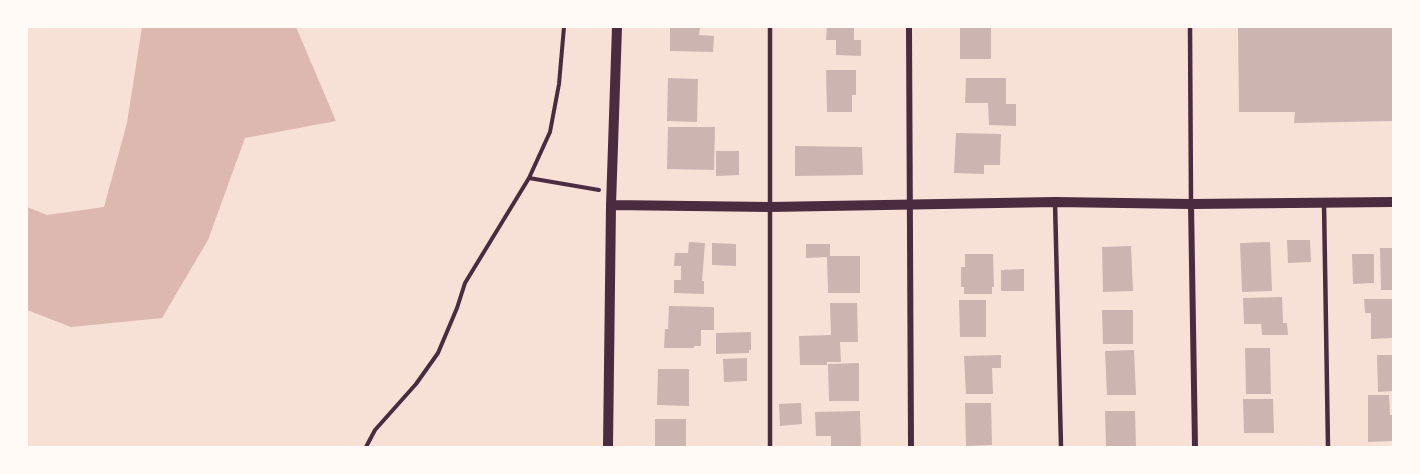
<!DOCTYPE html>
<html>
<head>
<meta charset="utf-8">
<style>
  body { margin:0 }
  #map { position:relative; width:1420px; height:474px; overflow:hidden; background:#f7e1d7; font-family:Cabin,sans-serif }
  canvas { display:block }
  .frame { position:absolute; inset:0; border:28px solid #fffaf5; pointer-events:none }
</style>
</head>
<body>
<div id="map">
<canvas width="1420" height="474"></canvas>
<div class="frame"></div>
</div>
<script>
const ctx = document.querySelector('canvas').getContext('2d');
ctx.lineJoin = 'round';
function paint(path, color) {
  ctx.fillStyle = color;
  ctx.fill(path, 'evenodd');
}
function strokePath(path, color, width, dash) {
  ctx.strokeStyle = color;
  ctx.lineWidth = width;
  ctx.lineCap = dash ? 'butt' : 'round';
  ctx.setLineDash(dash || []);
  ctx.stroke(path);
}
const water = new Path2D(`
  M142 27H296L336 121 245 138 208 240 162 318 71 327 27 310V207L47 215 104 207 127 123Z`);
const building = new Path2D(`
  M670 27H700L699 35 714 36 713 52 670 51Z
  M827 27H854V40H861V56L836 55V40H826Z
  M960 27H991V59H960Z
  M1238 27H1393V121L1294 123 1295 112H1239Z
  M826 70H856V95H852V112H827Z
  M668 78 698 79 697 122 667 121Z
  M966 78H1006V104H1016V126L989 125 988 103H965Z
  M668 127H715L714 170 667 169Z
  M956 133 1001 134 1000 165H984V174L954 173Z
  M795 146 862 147 863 175 795 176Z
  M716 151H739V175L716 176Z
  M1287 240H1310L1311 262 1288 263Z
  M689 242 705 243 702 281H704V294L674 293V280H681V266H674L675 253H688Z
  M1270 242 1272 291 1242 292 1240 243Z
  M712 243 736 244V266L712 265Z
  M806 244H830V256H860V293H828L827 257 806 258Z
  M1131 246 1133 291 1103 292 1102 247Z
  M1380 248H1393V290H1381Z
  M965 254H993L994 287H992V294H964V287H961V267H965Z
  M1352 254H1374V283L1353 284Z
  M1024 269V291H1001V270Z
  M1282 297 1283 323H1287L1288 335H1262L1261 324H1244L1243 298Z
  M1364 299H1392L1393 338 1371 339V313H1365Z
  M959 300H986V337H960Z
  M830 303H857L858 342H840L841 362H827V365H800L799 336 831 335Z
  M669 306 714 307V330H701V346H694V348H664L665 329H668Z
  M1102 310H1133V344H1103Z
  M751 332V350H749V353L716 354V333Z
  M1245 348H1270L1271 394H1246Z
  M1134 350 1136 395H1107L1105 351Z
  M1001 355V368H992L993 394H966L964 356Z
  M1377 355H1393V391L1378 392Z
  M747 358V381L724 382 723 359Z
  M859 363V401H829L828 364Z
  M658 369H689V406L657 405Z
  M1368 395H1389L1390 415H1393V441L1368 442Z
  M1243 399H1273L1274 433H1244Z
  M801 403 802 424 780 426 779 404Z
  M965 403H991L992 445 966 446Z
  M860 411 861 447H831V436H816L815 412Z
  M1105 411H1135L1136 447H1106Z
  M655 419H686V447H655Z`);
const path = new Path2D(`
  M529 178 599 190
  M366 447 375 430 416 384 438 353 457 308 465 283 529 178 550 132 559 84 564 27`);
const service = new Path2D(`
  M1190 27 1191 204
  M1055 202 1061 447
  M1324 203 1328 447
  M770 447V27`);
const minor = new Path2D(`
  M909 27 911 447
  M1191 204 1195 447`);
const tertiary = new Path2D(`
  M611 205 770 207 1055 202 1191 204 1393 202
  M608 447 611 205 617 27`);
paint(water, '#dcb8b0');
paint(building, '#ccb4b1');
strokePath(path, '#4a2c40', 4);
strokePath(service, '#4a2c40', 4.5);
strokePath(minor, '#4a2c40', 6);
strokePath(tertiary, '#4a2c40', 10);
</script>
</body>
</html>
